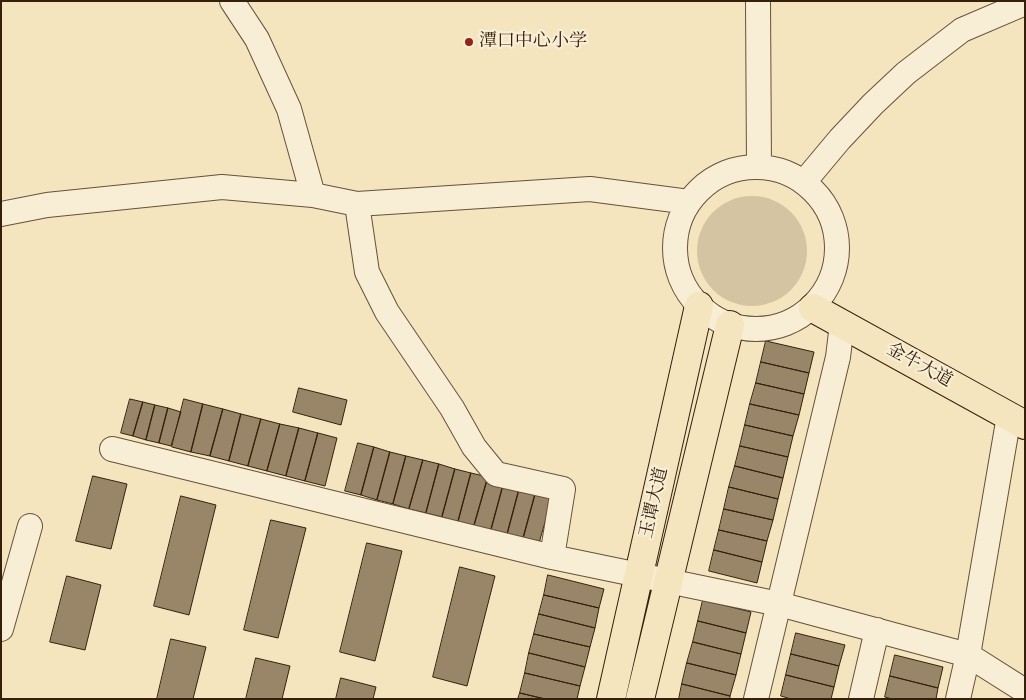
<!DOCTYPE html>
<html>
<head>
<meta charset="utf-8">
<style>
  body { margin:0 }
  #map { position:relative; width:1026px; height:700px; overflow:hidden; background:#f4e5bf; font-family:"IM FELL Double Pica",serif }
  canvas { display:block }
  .frame { position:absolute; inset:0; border:2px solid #36200c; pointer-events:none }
</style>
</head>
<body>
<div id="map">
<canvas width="1026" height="700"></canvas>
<div class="frame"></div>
</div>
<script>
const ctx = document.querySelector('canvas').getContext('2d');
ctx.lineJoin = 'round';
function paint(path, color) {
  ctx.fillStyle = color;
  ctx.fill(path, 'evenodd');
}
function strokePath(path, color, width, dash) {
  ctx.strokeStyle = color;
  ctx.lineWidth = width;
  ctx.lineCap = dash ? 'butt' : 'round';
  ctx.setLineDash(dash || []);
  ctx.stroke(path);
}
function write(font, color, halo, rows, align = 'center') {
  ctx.font = font + ' "IM FELL Double Pica","Noto Serif SC",serif';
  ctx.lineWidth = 4.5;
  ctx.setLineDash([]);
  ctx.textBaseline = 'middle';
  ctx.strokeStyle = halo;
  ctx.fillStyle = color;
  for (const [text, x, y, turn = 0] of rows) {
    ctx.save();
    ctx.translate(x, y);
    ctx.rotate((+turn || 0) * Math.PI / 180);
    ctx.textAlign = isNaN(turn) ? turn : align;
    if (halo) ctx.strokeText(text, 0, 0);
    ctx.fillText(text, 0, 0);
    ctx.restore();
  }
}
const green = new Path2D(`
  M697 251a55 55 0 1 1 110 0a55 55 0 1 1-110 0Z`);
const building = new Path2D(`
  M766 341 814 352 809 373 761 362Z
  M761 362 809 373 804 394 756 383Z
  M756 383 804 394 799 415 750 404Z
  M299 388 347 400 341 425 293 412Z
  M130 399 143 402 133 436 121 433Z
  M184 399 203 404 191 452 172 447Z
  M143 402 155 405 146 440 133 436Z
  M203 404 223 409 210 456 191 452Z
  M750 404 799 415 793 436 745 425Z
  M155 405 168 408 159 443 146 440Z
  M168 408 181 412 171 446 159 443Z
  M223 409 241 414 229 461 210 456Z
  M241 414 261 419 248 466 229 461Z
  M261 419 280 424 267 471 248 466Z
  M280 424 299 428 286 476 267 471Z
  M745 425 793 436 788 457 740 446Z
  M299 428 318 433 305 481 286 476Z
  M318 433 337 438 325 486 305 481Z
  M358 443 374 447 361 495 345 491Z
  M740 446 788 457 783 478 735 466Z
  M374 447 390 452 377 500 361 495Z
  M390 452 406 456 393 504 377 500Z
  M406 456 423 460 409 509 393 504Z
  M423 460 439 464 426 513 409 509Z
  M439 464 455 469 442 517 426 513Z
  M735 466 783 478 778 499 729 487Z
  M455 469 471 473 458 522 442 517Z
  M471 473 488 477 474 526 458 522Z
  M93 476 127 484 111 549 76 541Z
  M488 477 504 482 491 530 474 526Z
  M504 482 520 486 507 535 491 530Z
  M520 486 536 491 523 539 507 535Z
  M729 487 778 499 773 520 724 509Z
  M536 491 553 495 539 543 523 539Z
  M181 496 216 505 189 615 154 606Z
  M724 509 773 520 767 541 719 530Z
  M271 520 306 528 278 638 244 630Z
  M719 530 767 541 762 562 714 550Z
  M367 543 402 551 375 661 340 652Z
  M714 550 762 562 757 583 709 571Z
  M460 567 495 576 467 686 433 677Z
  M548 575 604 589 599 608 544 595Z
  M67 576 101 585 85 650 50 642Z
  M544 595 599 608 595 628 539 614Z
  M703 600 751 612 746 633 698 621Z
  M539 614 595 628 590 647 534 634Z
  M698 621 746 633 741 654 693 642Z
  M796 633 845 645 839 666 791 654Z
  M534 634 590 647 585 667 529 653Z
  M171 639 206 647 193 699H157Z
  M693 642 741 654 736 675 687 663Z
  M529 653 585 667 580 686 525 673Z
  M791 654 839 666 834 687 786 675Z
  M895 655 943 667 938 688 890 676Z
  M256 658 290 666 282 699H246Z
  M687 663 736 675 730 696 682 684Z
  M525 673 580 686 577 699H545L520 693Z
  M786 675 834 687 831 699H791L781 696Z
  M890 676 938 688 936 699H892L885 697Z
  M341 678 376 687 373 699H336Z
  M682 684 730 696V699H679Z
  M520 693 545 699H518Z`);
const minor = new Path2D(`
  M232 1 257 39 289 109 313 195
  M758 1 759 167
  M675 248a81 81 0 1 1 162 0a81 81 0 1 1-162 0Z
  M804 182 840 139 873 104 906 73 962 30 1025 3
  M357 204 367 272 387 312 452 408 474 447 496 474 563 489 552 557 779 604 968 655 1025 691
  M1 214 47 205 222 187 313 195 357 204 590 189 689 202
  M112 449 552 557
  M1 629 30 526
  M756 699 838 357 842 324
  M861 699 877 630
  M958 699 968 655 1009 416`);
const major = new Path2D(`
  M813 308 1025 425
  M611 699 699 306
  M640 699 730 325`);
const markers = [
  [469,42,5,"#8f2418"]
];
const poiNames = [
  ["潭口中心小学",479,42]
];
const streetNames = [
  ["金牛大道",919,366,29],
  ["玉谭大道",655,503,-77]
];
paint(green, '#d4c4a1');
paint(building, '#998669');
strokePath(building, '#36200c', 1);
strokePath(minor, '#665139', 26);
strokePath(major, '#36200c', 30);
strokePath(minor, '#f8eed5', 24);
strokePath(major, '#f4e5bf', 28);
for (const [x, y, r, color] of markers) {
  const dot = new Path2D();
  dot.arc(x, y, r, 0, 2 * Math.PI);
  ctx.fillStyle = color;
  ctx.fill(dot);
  strokePath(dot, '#f8eed5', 2);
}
write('18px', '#36200c', '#f8eed5', poiNames, 'left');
write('18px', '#36200c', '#f8eed5', streetNames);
</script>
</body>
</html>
